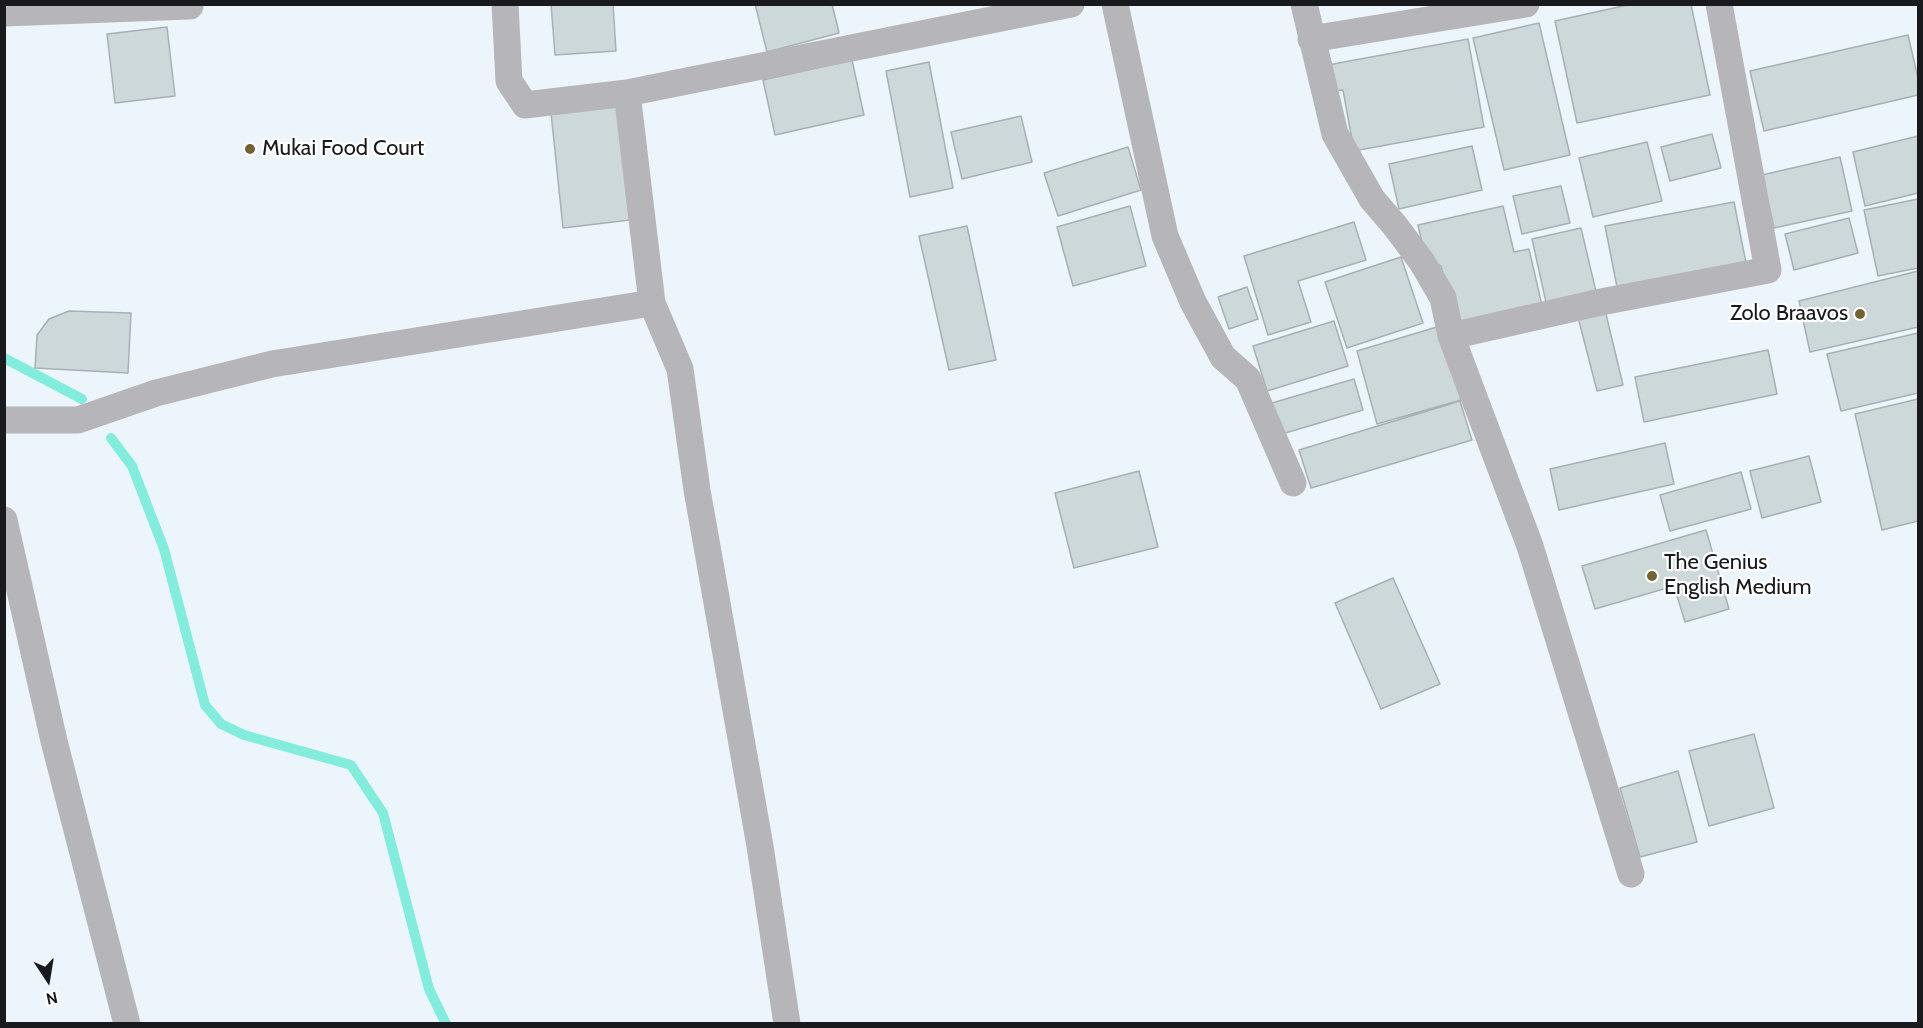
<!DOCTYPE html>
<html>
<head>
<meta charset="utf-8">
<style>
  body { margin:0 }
  #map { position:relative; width:1923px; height:1028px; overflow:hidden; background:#edf5fc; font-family:Cabin,sans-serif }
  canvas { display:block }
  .frame { position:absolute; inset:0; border:6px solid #181a1d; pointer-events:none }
  .north { position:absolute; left:18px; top:950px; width:60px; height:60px; -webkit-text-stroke:4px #fff; paint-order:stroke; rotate:168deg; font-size:16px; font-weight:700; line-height:24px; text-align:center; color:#181a1d }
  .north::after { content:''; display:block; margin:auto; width:21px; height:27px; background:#181a1d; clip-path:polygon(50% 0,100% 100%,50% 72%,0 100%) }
</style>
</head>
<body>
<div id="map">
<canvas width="1923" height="1028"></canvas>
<div class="frame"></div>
<div class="north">N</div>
</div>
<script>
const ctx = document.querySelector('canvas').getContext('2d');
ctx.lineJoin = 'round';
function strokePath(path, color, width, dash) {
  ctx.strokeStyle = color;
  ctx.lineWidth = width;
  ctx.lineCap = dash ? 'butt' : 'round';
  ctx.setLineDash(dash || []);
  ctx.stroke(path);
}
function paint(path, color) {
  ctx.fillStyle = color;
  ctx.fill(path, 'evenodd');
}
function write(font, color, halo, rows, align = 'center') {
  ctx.font = font + ' Cabin,sans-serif';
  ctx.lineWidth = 4.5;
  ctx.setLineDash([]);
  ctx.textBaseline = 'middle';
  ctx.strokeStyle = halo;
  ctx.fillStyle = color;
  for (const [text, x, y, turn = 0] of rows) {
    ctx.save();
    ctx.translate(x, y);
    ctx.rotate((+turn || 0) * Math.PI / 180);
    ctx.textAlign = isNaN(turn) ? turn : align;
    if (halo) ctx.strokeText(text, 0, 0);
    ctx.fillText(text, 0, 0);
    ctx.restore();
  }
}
const stream = new Path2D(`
  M4 358 82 399
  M111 438 132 466 164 549 205 705 221 724 244 735 351 765 383 813 429 989 446 1024`);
const building = new Path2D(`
  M551 4H613L616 51 555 55Z
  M755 4H832L839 33 767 52Z
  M1632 4H1691L1710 95 1577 123 1555 21Z
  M1539 23 1570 155 1504 170 1473 38Z
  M167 27 175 96 115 103 107 34Z
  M1908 35 1918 78V95L1764 131 1750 71Z
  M1468 39 1484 127 1354 151 1343 90 1332 91 1328 65Z
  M852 60 864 115 775 135 763 80Z
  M929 62 953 188 910 197 886 71Z
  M618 105 630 220 563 228 551 113Z
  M1021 116 1032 162 962 179 951 132Z
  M1712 134 1721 168 1670 181 1661 147Z
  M1918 136V193L1865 206 1853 152Z
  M1647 142 1662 201 1593 217 1579 158Z
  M1472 146 1482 190 1399 209 1389 164Z
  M1128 147 1141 190 1058 216 1044 173Z
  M1840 157 1852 211 1774 228 1762 175Z
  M1561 186 1570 223 1522 234 1513 196Z
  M1918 199V268L1878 276 1864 210Z
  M1734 202 1747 268 1618 292 1605 226Z
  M1130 206 1146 266 1073 286 1057 227Z
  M1503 206 1514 252 1529 249 1543 310 1456 330 1441 266 1425 257 1418 225Z
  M1849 218 1858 253 1794 270 1785 234Z
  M1354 222 1366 260 1298 281 1311 322 1268 335 1244 256Z
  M967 226 996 360 949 370 919 236Z
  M1581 228 1597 296 1547 307 1532 239Z
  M1401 257 1423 323 1347 348 1325 282Z
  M1918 271V327L1810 352 1799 301Z
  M1247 287 1258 319 1229 329 1218 297Z
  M1605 310 1623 385 1597 391 1578 317Z
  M69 311 131 313 128 373 35 368 37 335 49 319Z
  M1334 321 1348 366 1267 391 1253 346Z
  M1440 326 1461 400 1377 424 1357 351Z
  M1918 333V393L1841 411 1827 354Z
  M1768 350 1777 394 1644 422 1635 377Z
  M1354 379 1363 410 1282 434 1272 403Z
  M1918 399V521L1882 530 1855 414Z
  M1460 401 1472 440 1311 488 1299 450Z
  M1665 443 1674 484 1559 510 1550 469Z
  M1809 456 1821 502 1762 518 1750 471Z
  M1139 471 1158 547 1074 568 1055 493Z
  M1741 472 1751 509 1670 531 1660 495Z
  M1706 530 1729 609 1685 622 1674 586 1595 609 1582 566Z
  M1393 578 1440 684 1381 709 1335 603Z
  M1754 734 1774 808 1709 826 1689 751Z
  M1678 771 1697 842 1640 857 1620 788Z`);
const minor = new Path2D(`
  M505 4 509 81 525 105 627 93 1071 4
  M1115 4 1165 236 1193 302 1223 357 1248 379 1293 483
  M1304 4 1335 134 1372 199 1396 227 1422 262 1443 298 1451 336 1530 546 1631 874
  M4 13 190 6
  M1311 39 1526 4
  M652 303 680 369 697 490 760 846 787 1024
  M1451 336 1601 302 1768 270 1719 4
  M4 420H78L156 393 272 364 652 303 627 93
  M4 520 54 741 127 1024`);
const markers = [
  [250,149,6,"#766231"],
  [1860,314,6,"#766231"],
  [1652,576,6,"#766231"]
];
const poiNames = [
  ["Mukai Food Court",262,149],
  ["Zolo Braavos",1848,314,"right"],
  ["The Genius",1664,563],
  ["English Medium",1664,588]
];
strokePath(stream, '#83eddd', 10);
paint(building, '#cdd8db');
strokePath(building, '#a7b1b4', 1.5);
strokePath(minor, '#b6b6ba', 27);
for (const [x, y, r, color] of markers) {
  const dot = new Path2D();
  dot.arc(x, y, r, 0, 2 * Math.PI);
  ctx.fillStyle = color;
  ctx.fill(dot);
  strokePath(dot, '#fff', 2);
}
write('22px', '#181a1d', '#fff', poiNames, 'left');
</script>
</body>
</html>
